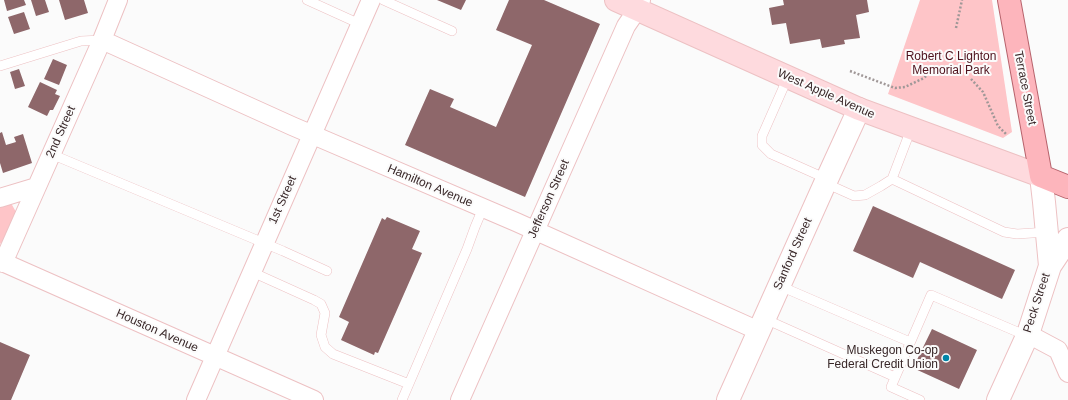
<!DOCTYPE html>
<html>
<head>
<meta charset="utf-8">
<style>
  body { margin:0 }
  canvas { display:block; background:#fbfbfb }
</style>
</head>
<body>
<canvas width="1068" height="400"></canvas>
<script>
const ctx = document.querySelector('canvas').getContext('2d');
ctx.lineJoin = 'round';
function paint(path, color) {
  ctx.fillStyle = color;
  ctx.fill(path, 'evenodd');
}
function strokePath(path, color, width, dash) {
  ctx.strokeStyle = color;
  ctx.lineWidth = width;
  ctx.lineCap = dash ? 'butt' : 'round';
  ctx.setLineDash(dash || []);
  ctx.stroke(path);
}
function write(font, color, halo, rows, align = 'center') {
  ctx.font = font + ' Helvetica,sans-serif';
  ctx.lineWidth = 4;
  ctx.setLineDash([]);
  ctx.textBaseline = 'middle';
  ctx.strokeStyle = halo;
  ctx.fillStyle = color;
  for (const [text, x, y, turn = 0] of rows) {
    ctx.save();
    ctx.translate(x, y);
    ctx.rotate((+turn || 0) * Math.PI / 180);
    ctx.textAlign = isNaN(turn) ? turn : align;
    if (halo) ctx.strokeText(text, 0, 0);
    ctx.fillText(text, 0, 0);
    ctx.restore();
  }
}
const green = new Path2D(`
  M920 0H992L1012 132 1003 138 888 94Z
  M11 203 16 212 7 236 0 244V206Z`);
const building = new Path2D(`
  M4 0H24L26 5 7 11Z
  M31 0H45L49 12 36 16Z
  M59 0H84L88 13 65 20Z
  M437 0H466L461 10Z
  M509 0H544L600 24 525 197 405 145 430 89 454 99 450 107 496 127 532 45 496 30Z
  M783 0H867L869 12 856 15 860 38 844 40 845 44 822 48 820 39 790 44 786 23 772 25 769 8 784 5Z
  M24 12 30 29 14 34 8 17Z
  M53 59 67 65 59 85 44 79Z
  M19 69 25 86 15 89 10 72Z
  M40 82 57 90 55 94 60 96 53 110H50L47 116 28 107Z
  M2 132 6 145 16 142 14 137 23 134 32 163 3 173 0 163V133Z
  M873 206 1015 270 1002 299 920 262 913 278 853 251Z
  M387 217 420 231 412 249 422 253 378 353 375 352 374 355 341 340 349 322 339 317 382 218 385 220Z
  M932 329 977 350 959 389 913 368Z
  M0 342 30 355 11 400H0Z`);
const path = new Path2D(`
  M956 28 962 0
  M850 71 895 88 905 87 924 78 930 72
  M971 79 983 92 998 126 1006 134`);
const service = new Path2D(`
  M307 0 360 24
  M383 0 452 31
  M0 66 81 41 102 40
  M788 77 762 136V145L771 154 827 179 834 187 854 196 865 195 881 186 892 179
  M911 129 892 179 1004 232 1017 234 1047 232
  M51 154 283 251 327 271
  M252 272 314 300 321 304 325 313 321 335 325 347 333 354 409 384
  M780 286 910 342
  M765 319 895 377
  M402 400 467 249 475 227 483 208
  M920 400 891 387 931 295 1027 336`);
const minor = new Path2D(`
  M102 40 292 126 516 222 759 331
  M0 198 36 187
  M0 261 314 400
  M3 263 102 40 118 0
  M1028 334 1058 350 1068 373
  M196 400 371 0
  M460 400 626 26 637 10 641 0`);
const tertiary = new Path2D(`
  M1050 266 1068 239
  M728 400 827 179 859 109
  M998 400 1028 334 1050 266 1044 202 1041 176`);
const secondary = new Path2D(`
  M616 0 859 109 1041 176`);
const primary = new Path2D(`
  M1009 0 1041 176 1068 187`);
const markers = [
  [946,358,4,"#0084a7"]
];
const parkNames = [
  ["Robert C Lighton",951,57],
  ["Memorial Park",951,71]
];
const streetNames = [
  ["Terrace Street",1025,88,79],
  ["West Apple Avenue",826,94,24],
  ["2nd Street",61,132,-66],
  ["Hamilton Avenue",430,186,23],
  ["Jefferson Street",549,199,-66],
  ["1st Street",283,200,-66],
  ["Sanford Street",793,254,-66],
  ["Peck Street",1037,303,-72],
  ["Houston Avenue",157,331,24]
];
const poiNames = [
  ["Muskegon Co-op",938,351],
  ["Federal Credit Union",938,365]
];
paint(green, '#fec5c8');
paint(building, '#8e676a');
strokePath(service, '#edc1c3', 10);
strokePath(minor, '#edc1c3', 20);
strokePath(tertiary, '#edc1c3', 24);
strokePath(secondary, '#edc1c3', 24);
strokePath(primary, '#b7636c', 24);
strokePath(path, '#a09898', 2.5, [2, 2]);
strokePath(service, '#fff', 9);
strokePath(minor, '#fff', 18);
strokePath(tertiary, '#fff', 22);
strokePath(secondary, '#fedade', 22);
strokePath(primary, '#fdb5bc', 22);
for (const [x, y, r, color] of markers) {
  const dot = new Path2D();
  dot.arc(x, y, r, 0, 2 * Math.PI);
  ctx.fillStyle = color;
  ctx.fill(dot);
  strokePath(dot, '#fbfbfb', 1.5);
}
write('12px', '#4e111c', '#fbfbfb', parkNames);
write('12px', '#382728', '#fbfbfb', streetNames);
write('12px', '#382728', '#fbfbfb', poiNames, 'right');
</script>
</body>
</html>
